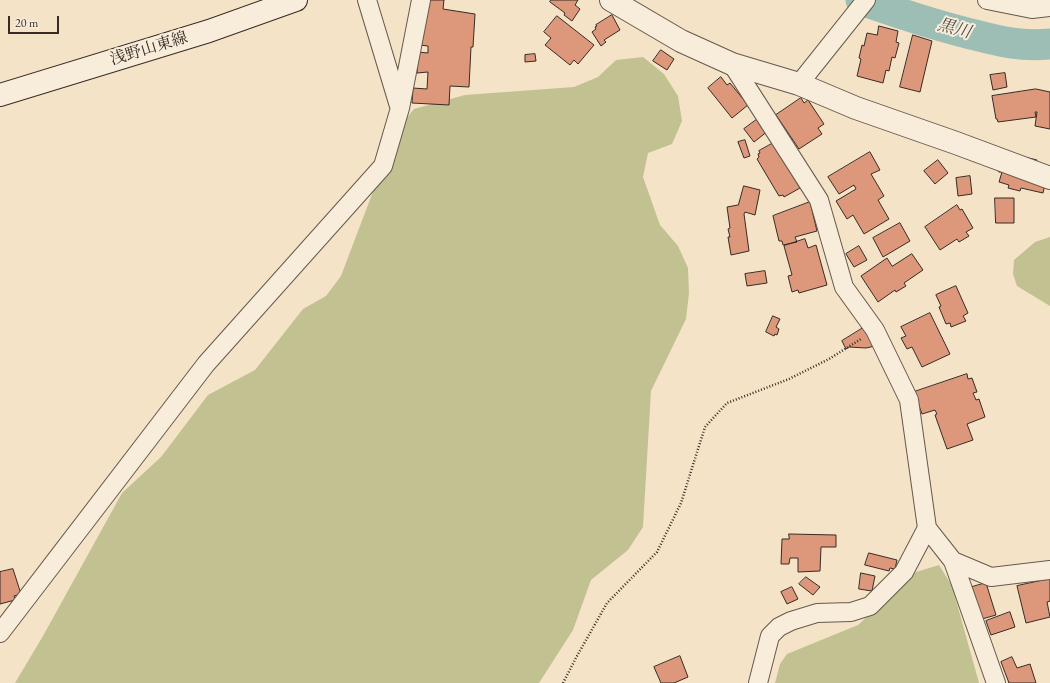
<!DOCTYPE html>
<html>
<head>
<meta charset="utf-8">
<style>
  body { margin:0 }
  #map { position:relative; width:1050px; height:683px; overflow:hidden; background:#f4e3c7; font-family:"EB Garamond",serif }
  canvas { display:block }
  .scale { position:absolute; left:8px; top:16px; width:51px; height:18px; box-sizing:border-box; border:2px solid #372b24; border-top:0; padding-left:5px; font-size:12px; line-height:14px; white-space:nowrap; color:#372b24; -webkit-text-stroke:3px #f8eddb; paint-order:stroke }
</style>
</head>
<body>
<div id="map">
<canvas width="1050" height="683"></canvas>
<div class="scale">20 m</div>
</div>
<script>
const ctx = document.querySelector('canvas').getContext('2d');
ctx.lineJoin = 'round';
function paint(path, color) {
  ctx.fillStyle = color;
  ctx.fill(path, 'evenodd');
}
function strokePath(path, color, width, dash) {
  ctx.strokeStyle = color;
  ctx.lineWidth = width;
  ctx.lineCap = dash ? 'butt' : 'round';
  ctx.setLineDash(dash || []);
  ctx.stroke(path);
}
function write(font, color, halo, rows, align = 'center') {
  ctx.font = font + ' "EB Garamond","Noto Serif JP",serif';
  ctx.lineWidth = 4;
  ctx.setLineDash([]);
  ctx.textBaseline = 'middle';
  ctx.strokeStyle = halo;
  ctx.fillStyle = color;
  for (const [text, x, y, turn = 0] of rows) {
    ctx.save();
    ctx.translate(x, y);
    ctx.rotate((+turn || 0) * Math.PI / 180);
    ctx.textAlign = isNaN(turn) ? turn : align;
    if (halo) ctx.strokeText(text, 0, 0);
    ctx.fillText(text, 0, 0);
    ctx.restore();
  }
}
const green = new Path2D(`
  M643 57 664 74 678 96 682 121 672 144 648 153 643 177 660 225 678 246 688 268 689 293 686 319 651 391 643 527 628 550 591 580 573 630 539 683H15L43 636 122 493 161 457 208 395 255 370 303 309 326 296 341 276 396 131 414 109 465 95 574 87 598 77 616 60Z
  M1050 237V306L1017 286 1013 274 1014 260 1035 242Z
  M939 565 952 586 979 683H775L780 664 787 654 858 625 916 572Z`);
const river = new Path2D(`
  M861 0C895 12 928 23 963 32 995 40 1016 47 1050 44`);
const building = new Path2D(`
  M427 0H444L443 9 475 14 473 47H471L469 87 450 86 449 105 412 103 413 88 427 89 428 72 417 73 418 52 428 53V46L419 45Z
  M551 0H578L575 5 580 9 572 21 564 15 565 13 550 2Z
  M612 15 620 30 604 40 606 42 601 46 592 32 596 29 595 27 597 26 596 25Z
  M557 16 594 45 578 64 574 60 570 65 545 45 551 38 544 32Z
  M879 26 898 31 896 42 899 43 895 58 892 57 889 71 886 70 883 83 857 76 861 59 859 58 862 45 864 46 867 33 877 35Z
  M913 35 932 41 920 92 900 87Z
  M661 50 674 59 667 70 653 61Z
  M535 54 536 61 525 62V55Z
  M1005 73 1007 87 993 90 990 75Z
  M721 77 727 85 730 83 748 105 732 118 708 88Z
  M1036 89 1050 92V129L1035 126 1037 112H1035L1036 117 998 122 997 119H996L992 96Z
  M801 98 804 103 808 100 824 124 818 128 822 134 799 149 776 115Z
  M759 118 768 131 754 142 744 129Z
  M745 140 750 156 744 158 738 142Z
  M777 141 802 184 799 186 800 188 784 197 783 195 779 196 757 159 759 157 758 154 760 153 759 151Z
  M870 152 880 170 871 174 884 196 878 200 889 219 864 234 853 215 847 219 836 201 856 189 854 185 839 194 828 177Z
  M1004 152 1037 160 1036 164 1049 167 1043 193 1021 188 1020 191 1008 188 1009 185 999 182 1002 172H999Z
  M938 160 948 173 935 184 924 171Z
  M970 176 972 194 958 196 956 178Z
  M744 186 760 190 755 215 745 212 744 214 749 251 731 255 728 237H730L728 229 730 228 727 207 738 205Z
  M995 198H1014V223H996Z
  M810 202 817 231 795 237 797 242 783 245 782 241H779L773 216Z
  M957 205 960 210 962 209 973 228 966 232 969 236 959 242 957 239 940 250 925 227Z
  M900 223 910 241 883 257 873 238Z
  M805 239 808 248 816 245 827 285 799 293 798 290 792 292 788 276 792 275 784 246Z
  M859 246 867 260 854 267 846 254Z
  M912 254 923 270 904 283 906 286 896 292 895 290 878 302 861 276 887 258 892 266Z
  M765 271 767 283 747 286 745 274Z
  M956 286 968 313 963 316 966 321 951 327 950 323 946 324 939 307 941 306 936 295Z
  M930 313 950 354 922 367 912 347 907 349 901 338 906 336 901 327Z
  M773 316 780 319 776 327 779 329 777 335 775 334 774 336 766 332Z
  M863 328 875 346 866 348 849 347 846 349 842 341Z
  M967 374 968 379 972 378 977 392 973 393 976 400 979 399 985 417 967 424 973 440 947 449 935 415 937 414 935 410 922 414 914 392Z
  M789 534 836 535V547H821L820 571 798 572V558H790L789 564H781L782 539H789Z
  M869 553 897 560 895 569 890 568 889 571 865 565Z
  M13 569 21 594 14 596 15 600 0 604V572Z
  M861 573 875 576 872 591 859 589Z
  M806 577 820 587 813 595 799 584Z
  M1050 579V601L1047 602 1050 617 1026 623 1017 586Z
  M986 583 996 615 982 619 972 587Z
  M792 587 798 599 787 604 781 592Z
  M1010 612 1015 627 991 635 986 621Z
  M680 656 688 677 674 683H661L654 667Z
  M1012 657 1017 668 1030 664 1036 683H1009L1001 662Z`);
const path = new Path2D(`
  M563 683 577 656 607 603 657 552 681 503 705 427 727 403 789 379 829 359 861 339`);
const minor = new Path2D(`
  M367 0 399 106
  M987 0 1032 9 1050 7
  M732 64 819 200 844 287 875 330 909 400 927 528 953 561 996 683
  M799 84 866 0
  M953 561 991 577 1050 570
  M0 633 206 364 383 166 400 108 421 0
  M758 683 770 636 779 627 791 621 817 613 851 612 870 606 904 572 927 528`);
const tertiary = new Path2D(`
  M611 0 681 41 732 64 799 84 856 108 956 143 1050 178`);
const secondary = new Path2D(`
  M0 95 209 31 296 0`);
const streetNames = [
  ["浅野山東線",149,49,-17]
];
const waterNames = [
  ["黒川",954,29,15]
];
paint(green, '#c2c191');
strokePath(river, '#9cbeb5', 31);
paint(building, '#dd977b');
strokePath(building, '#372b24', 1);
strokePath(minor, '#66594d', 20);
strokePath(tertiary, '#66594d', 24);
strokePath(secondary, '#372b24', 24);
strokePath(path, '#372b24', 2.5, [1, 2]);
strokePath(minor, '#f8eddb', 18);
strokePath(tertiary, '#f8eddb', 22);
strokePath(secondary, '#f8eddb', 22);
write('16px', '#372b24', '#f8eddb', streetNames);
write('italic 17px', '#505048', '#f8eddb', waterNames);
</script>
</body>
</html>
